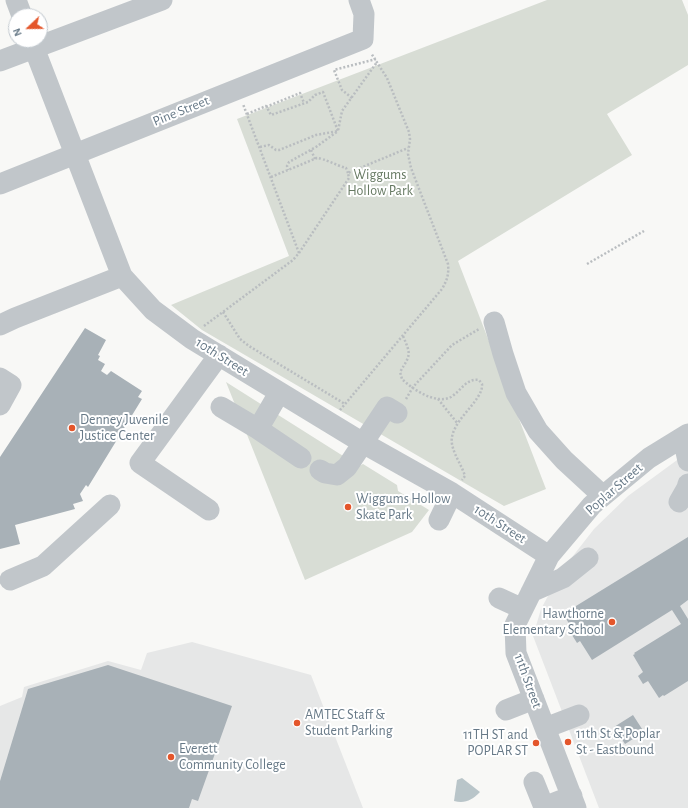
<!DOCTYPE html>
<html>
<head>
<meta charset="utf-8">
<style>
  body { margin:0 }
  #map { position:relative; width:688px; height:808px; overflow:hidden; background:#f8f8f6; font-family:"Alegreya Sans",sans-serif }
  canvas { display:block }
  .north { position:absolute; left:8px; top:8px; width:40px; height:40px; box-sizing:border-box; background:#fff; border:1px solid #c2c9cf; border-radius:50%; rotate:248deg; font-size:11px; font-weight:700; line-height:16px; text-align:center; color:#677987 }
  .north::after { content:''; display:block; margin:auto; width:14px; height:18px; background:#e4562b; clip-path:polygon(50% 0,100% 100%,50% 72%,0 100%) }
</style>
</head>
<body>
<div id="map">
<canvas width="688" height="808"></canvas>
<div class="north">N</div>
</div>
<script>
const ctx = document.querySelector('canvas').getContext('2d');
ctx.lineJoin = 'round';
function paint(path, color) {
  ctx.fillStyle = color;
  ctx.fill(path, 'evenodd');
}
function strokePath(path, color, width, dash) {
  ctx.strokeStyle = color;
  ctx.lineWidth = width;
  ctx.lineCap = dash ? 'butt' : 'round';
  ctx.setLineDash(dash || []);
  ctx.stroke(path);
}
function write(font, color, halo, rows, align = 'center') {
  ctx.font = font + ' "Alegreya Sans",sans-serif';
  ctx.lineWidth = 4;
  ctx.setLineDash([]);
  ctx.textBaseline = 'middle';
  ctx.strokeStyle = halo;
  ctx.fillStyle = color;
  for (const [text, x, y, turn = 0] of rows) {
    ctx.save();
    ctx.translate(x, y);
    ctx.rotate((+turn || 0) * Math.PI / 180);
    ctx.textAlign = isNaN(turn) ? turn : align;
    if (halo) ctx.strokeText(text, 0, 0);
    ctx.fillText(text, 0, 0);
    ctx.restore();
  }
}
const built = new Path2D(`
  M688 452V808H599L533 636 541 609 562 570 594 529 628 496Z
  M192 642 311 675 363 808H0V706L22 697 24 687 108 661 141 670 147 653Z`);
const green = new Path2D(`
  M547 0H682L688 15V65L607 114 632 155 458 261 546 489 504 506 202 330 171 305 289 256 237 119Z
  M226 382 359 466 363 464 397 485 398 491 429 510 412 532 305 580Z`);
const water = new Path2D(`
  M462 778 480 792C472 800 465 804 454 801L457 780Z`);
const building = new Path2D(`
  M85 328 106 340 98 355 100 356 98 360 105 364 101 371 107 375 111 371 142 391 138 397 142 399 88 487 86 485 80 494 83 501 73 504 75 509 15 525 20 544 0 549V457Z
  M688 537V600L680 606 688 619V681L664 696 663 695 659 698 648 681 643 684 638 676 643 672 633 655 635 654 634 653 681 624 672 610 592 660 580 641 577 643 572 635 575 633 563 614Z
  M108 665 232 706 198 801 192 799 189 808H0V781L28 689Z
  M633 715 644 732 625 744 614 727Z`);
const path = new Path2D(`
  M352 98 342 90 334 70 376 59
  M266 107 300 93 304 103
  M247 114 266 106 271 115 308 102 315 95 323 92 338 131 316 147 289 162 287 166 288 170
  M260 147 269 145 276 150H279L316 135 338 131 342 111 377 62
  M311 150 315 159
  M271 177 317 158C323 158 338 166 346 168L348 173
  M299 253 349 178 348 173 408 148
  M587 264 644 231
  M223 312 240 339 249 346 345 404
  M204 326 293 260 299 253 243 104
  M403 336C411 355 411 354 400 372L402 379C412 389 436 405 451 397 461 391 466 378 479 380L482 384C484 401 448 422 452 444 454 455 462 466 465 476L462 480
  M406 399 413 387 452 345 479 329
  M438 399 458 424
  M340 410 442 289C447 280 449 275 448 264L411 168 408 154 410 139 409 132 387 78 371 53`);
const minor = new Path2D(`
  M16 0 22 16
  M31 40 122 276 153 310 192 339 363 443 452 493 549 556
  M0 61 162 0
  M0 184 363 39 364 14 359 0
  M494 322 503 354 516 393 538 431 564 460 603 496
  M0 325 15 318 122 276
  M0 378 11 385 0 405
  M221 407 258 429 301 458
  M258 429 279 393
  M683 438 688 461
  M320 470 325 473 337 475 347 467 387 407 397 413
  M679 502 687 488 688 484
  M209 510 140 463 219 355
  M439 520 452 493
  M10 580 43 566 110 505
  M531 592 563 578 588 558
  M499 598 523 609
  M506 710 534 699
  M545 728 579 715
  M534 782 544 807 572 796
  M576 808 516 653 515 625 549 556 592 505 649 458 688 434`);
const markers = [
  [72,428,4,"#e4562b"],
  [348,507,4,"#e4562b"],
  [612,622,4,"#e4562b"],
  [297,723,4,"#e4562b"],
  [568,742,4,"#e4562b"],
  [536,743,4,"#e4562b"],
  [171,757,4,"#e4562b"]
];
const streetNames = [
  ["Pine Street",181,111,-22],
  ["10th Street",222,357,32],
  ["Poplar Street",614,489,-41],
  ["10th Street",500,524,33],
  ["11th Street",528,681,70]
];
const parkNames = [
  ["Wiggums",380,175],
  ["Hollow Park",380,191]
];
const poiNames = [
  ["Denney Juvenile",80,420],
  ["Justice Center",80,436],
  ["Wiggums Hollow",356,499],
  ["Skate Park",356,515],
  ["Hawthorne",604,614,"right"],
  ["Elementary School",604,630,"right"],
  ["AMTEC Staff &",305,715],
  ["Student Parking",305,731],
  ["11th St & Poplar",576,734],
  ["St - Eastbound",576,750],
  ["11TH ST and",528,735,"right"],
  ["POPLAR ST",528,751,"right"],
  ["Everett",179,749],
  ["Community College",179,765]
];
paint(built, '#e6e7e7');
paint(green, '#d8ddd5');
paint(water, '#b9c5c9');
paint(building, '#a8b1b7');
strokePath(path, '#b9bdc0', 2.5, [2, 2]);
strokePath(minor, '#c1c6ca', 21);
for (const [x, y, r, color] of markers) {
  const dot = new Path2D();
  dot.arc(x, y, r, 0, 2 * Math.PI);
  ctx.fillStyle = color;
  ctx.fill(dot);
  strokePath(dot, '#fff', 1.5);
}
write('14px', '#677987', '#fff', streetNames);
write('14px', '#667962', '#fff', parkNames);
write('14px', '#677987', '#fff', poiNames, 'left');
</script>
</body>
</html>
